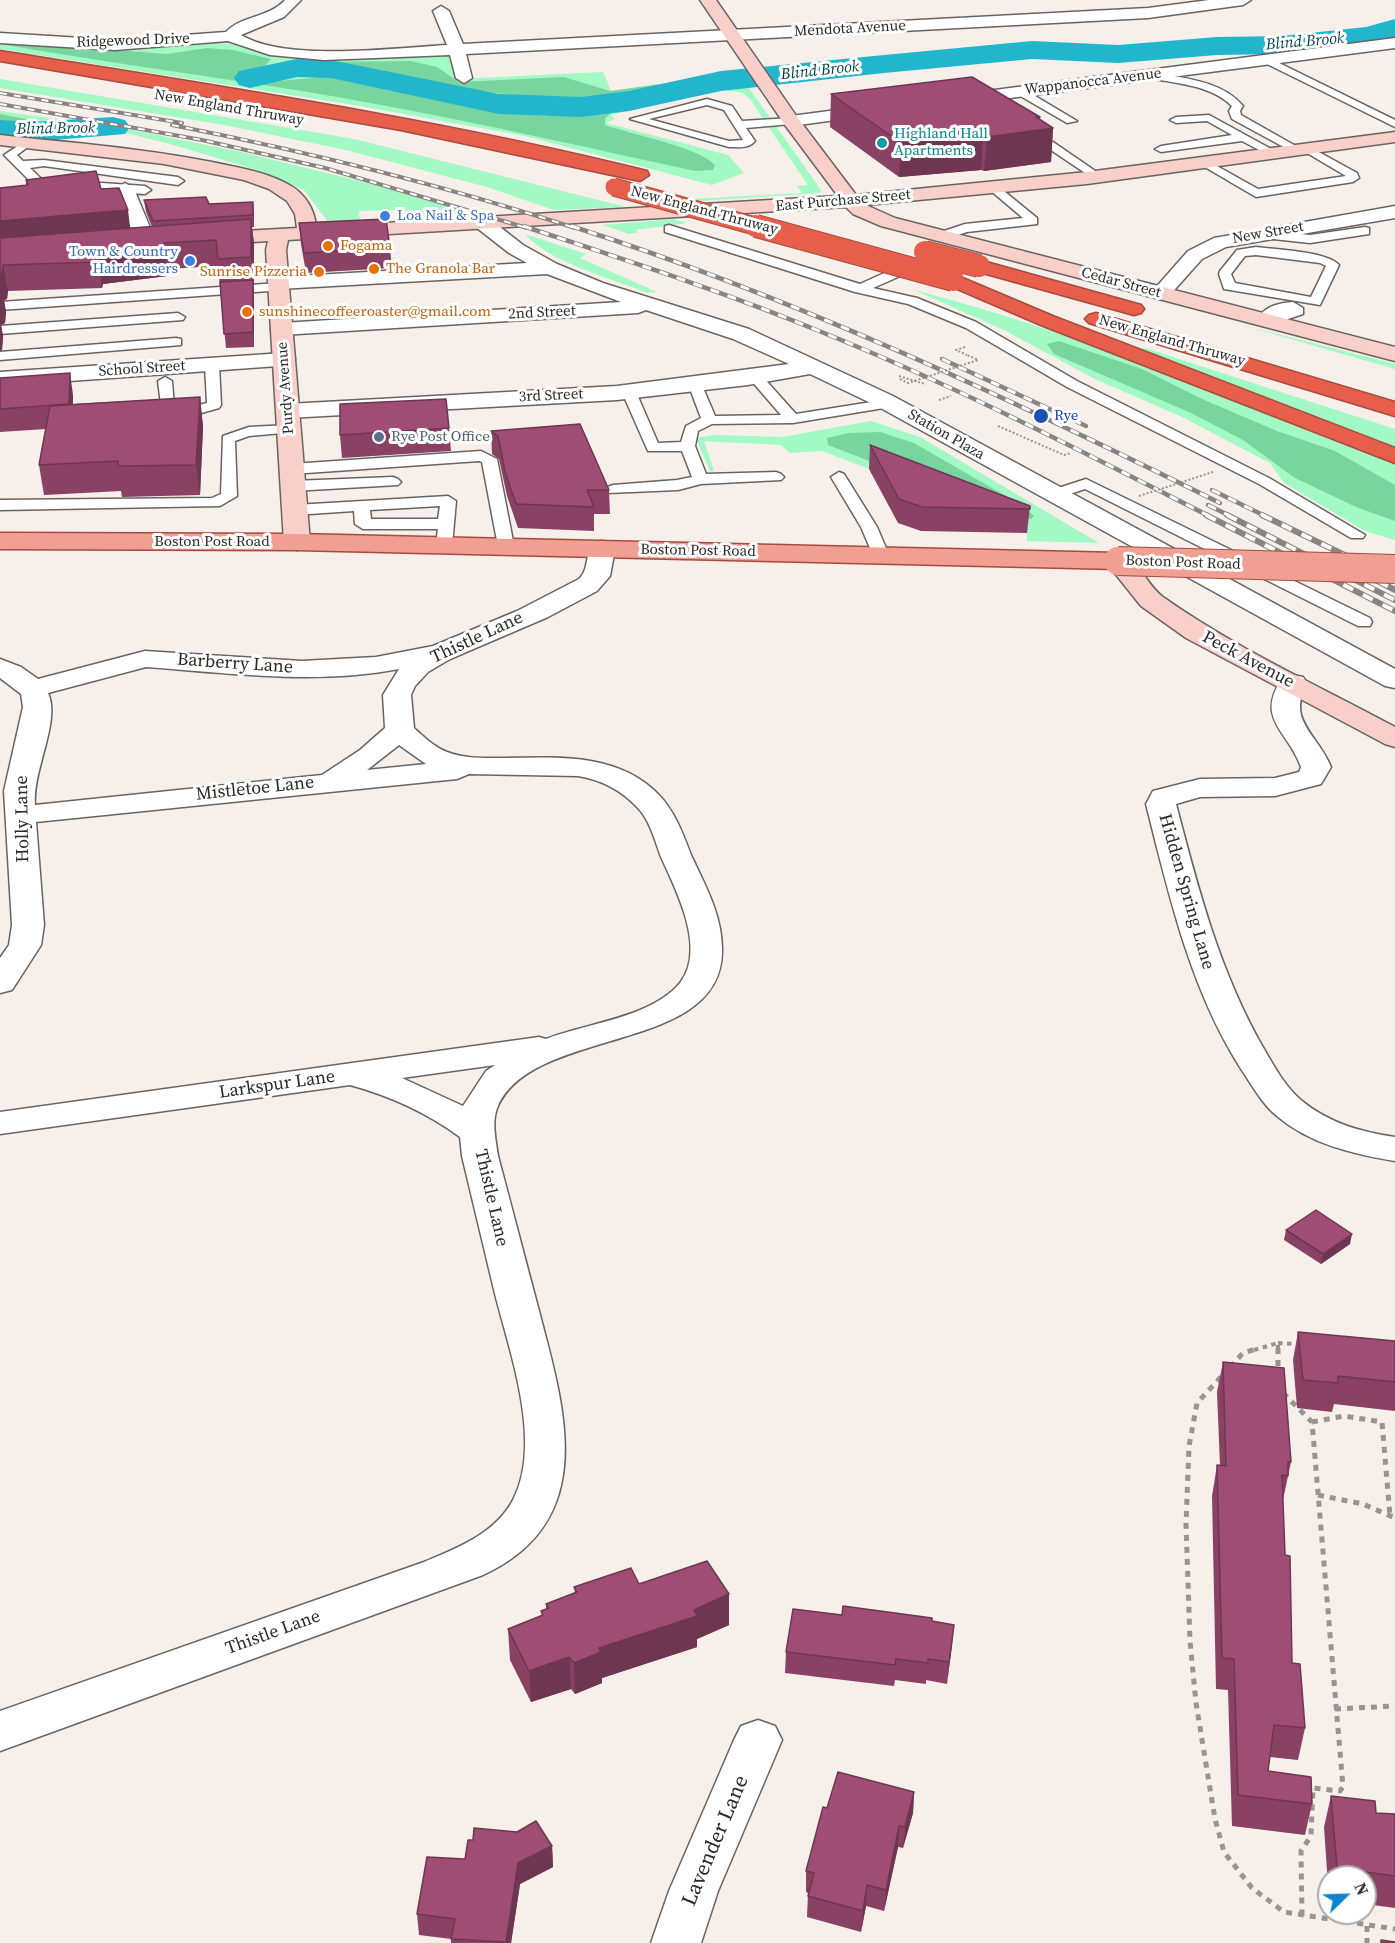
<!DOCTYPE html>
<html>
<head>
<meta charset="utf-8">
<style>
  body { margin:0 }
  #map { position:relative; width:1395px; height:1943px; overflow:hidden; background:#f6efea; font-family:"Source Serif 4",serif }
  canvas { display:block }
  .north { position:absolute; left:1317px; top:1865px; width:60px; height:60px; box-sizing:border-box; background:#fff; border:2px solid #abaaa9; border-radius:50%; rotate:67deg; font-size:16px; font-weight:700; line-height:24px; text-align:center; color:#2c2a28 }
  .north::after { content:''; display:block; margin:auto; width:21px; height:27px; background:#0c83cc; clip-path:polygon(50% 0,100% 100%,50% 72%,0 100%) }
</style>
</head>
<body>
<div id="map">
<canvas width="1395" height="1943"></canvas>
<div class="north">N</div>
</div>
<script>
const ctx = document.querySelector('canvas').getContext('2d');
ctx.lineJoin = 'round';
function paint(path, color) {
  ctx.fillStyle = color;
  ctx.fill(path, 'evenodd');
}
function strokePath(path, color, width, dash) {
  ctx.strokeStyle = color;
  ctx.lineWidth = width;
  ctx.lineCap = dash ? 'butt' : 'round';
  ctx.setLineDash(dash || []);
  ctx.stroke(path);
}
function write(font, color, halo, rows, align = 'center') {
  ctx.font = font + ' "Source Serif 4",serif';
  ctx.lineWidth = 6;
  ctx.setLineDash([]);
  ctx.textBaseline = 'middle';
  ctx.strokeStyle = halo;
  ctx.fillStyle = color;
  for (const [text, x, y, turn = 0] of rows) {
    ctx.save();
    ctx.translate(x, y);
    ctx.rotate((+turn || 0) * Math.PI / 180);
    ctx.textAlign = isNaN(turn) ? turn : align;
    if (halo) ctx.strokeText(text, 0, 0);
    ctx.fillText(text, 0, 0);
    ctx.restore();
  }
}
const green = new Path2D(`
  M0 39 40 44 204 40 293 54H448L457 79 603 72 611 91 657 88 740 75 771 119H763C757 110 750 94 739 92 732 91 730 92 723 89L610 115 615 119 606 123 728 155 744 173 712 185 525 136 354 105 0 49Z
  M0 79 354 139 626 207 554 210 487 187 346 150 224 125 0 88Z
  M0 111 127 129 237 151 372 184 485 215 433 219 401 210 359 211 360 222H328L304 190 260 171 170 144 126 133 63 135 49 139 0 133Z
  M768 126H776L821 190 820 193 683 202 673 200 802 193 797 186 808 185Z
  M673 219 687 223 635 230 639 232 629 234 603 225Z
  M525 234 586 254 580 258 657 292 647 293C613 279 548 262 525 234Z
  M914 290C1079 332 1236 400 1395 462V540L1365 531 1284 483 1270 463 1182 417 1095 379 1004 330Z
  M1242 325 1395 364V369Z
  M1145 348 1395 429V447L1141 349Z
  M871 421 920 437 1099 543 1027 541V529L822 451 790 453 781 445 704 441 714 471H710L696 438 714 435 782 437Z`);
const forest = new Path2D(`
  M0 41 167 54 207 48 233 50 271 59 266 65 244 73 259 83 321 77 354 80 502 112 547 116 615 110 605 118V125C633 135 698 147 715 165L713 170 695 171C594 149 493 126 392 107 262 82 130 67 0 44Z
  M411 61 437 67 459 82 564 77 610 91 660 84 657 88 660 92C591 110 520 97 451 86 409 79 366 72 325 62Z
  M0 114 56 125 60 127 54 134 0 131Z
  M1059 341 1142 369 1202 399 1277 431 1335 451 1395 485V521L1356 507 1295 478 1243 440 1191 413 1054 354 1047 344Z
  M880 432 914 443 1023 506 1034 516 1031 519H1019L828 445 827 438 849 433Z`);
const river = new Path2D(`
  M1395 19V38L1369 45 1283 54 1217 55 1118 63 1032 59 884 73 721 91 629 111 581 117 499 114 331 78 297 77 250 88 239 85 234 78 239 71 297 59 331 60 499 94 581 97 629 91 721 71 884 55 1032 41 1118 45 1217 37 1283 36 1366 27Z
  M113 117 125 120 130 127 125 134 31 142 0 140V120L31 122Z`);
const pathFar2 = new Path2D(`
  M965 347 956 350 967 355
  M899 376 925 384
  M939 400 951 396
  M998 426 1064 455 1071 453`);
const pathFar1 = new Path2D(`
  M1278 1343 1299 1344
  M1254 1350 1278 1343V1350`);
const path = new Path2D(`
  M1278 1348V1372
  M1230 1367 1243 1353 1259 1348
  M1221 1377 1197 1403 1189 1446 1186 1524 1190 1641 1196 1703 1215 1819 1224 1852 1252 1888 1284 1912 1395 1929
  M1283 1393 1312 1422 1343 1787 1340 1791 1313 1788 1311 1836 1301 1851 1302 1916
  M1312 1422 1344 1416 1382 1422 1390 1516
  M1318 1495 1363 1504 1395 1518
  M1335 1709 1395 1706
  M1367 1926V1943`);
const lane = new Path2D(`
  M1267 57 1395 120V127L1263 62 1262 60Z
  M1150 72C1181 78 1222 80 1243 106L1240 111 1241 115 1301 149 1291 151 1232 119 1229 111 1232 106C1210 84 1175 84 1146 77V73Z
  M1017 90H1025L1077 121 1067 123 1017 94Z
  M707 99 732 106 742 121 791 118 797 121 791 124 746 128 755 141C748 149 739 147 729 147L630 119ZM707 105 724 110 743 140 729 141 649 119Z
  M1209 115 1273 150 1263 152 1242 141 1161 152 1155 149 1161 146 1232 135 1207 121 1176 123 1170 120 1176 117Z
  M27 140 33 143 17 155 23 161 44 160 178 177 184 181 178 185 44 166 30 168 53 190V196L0 204V196L40 191 4 155Z
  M1045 142H1053L1104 177 1094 179 1045 146Z
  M1306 145 1357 173 1359 178 1353 182 1256 197 1198 163 1208 161 1258 189 1346 176 1302 150 1300 148Z
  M102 183 145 186 151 190 145 194C133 193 68 193 65 190L71 186Z
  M994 183 1037 218V224L967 232 942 240 938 239V233L965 224 1023 218 990 190 988 187Z
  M669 225 860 284 913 260H923V266L873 288 917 298 976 322 1077 381 1269 478 1365 535 1363 538H1351L1259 484 1067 387 966 328 908 304 855 292 665 232V226Z
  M1365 227 1369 228V234L1310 243 1264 238 1258 234 1264 230 1310 235Z
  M1256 247C1277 250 1326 251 1339 265L1320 305 1224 289 1219 274 1220 271 1237 250ZM1256 255 1320 263 1326 266 1311 297 1235 283 1231 274 1245 256Z
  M279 283 284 284V290L0 310V302Z
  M1293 302 1303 308V314L1267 326 1260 322 1263 319 1260 315C1269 305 1280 303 1293 302Z
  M178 313 185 317 183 320 0 334V326Z
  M176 338 181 339V345L0 360V352Z
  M212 361 219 365 221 405 219 408 191 416 162 412 158 381 165 377 172 381 174 407H191L207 403 205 365Z
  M756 374 761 375 796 414 890 399 897 403 890 407 793 423 712 424 698 431 695 446 706 474 776 472 781 474 784 477 781 480 701 484 678 490 608 493 605 490 608 487 613 485 677 480 692 477 682 451H648L622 392 624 389H634L636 392 658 443 681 442 686 426 701 418 689 386 691 383H701L715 416 781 415 749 378Z
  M289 425 294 426 296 429 294 432 249 436 235 441 237 496 220 506 0 510V500L212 498 221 494 223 436 249 427Z
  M481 451 497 459 514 546 512 549H500L498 546 482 462 479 461 292 474 284 469 292 464Z
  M839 472 844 474 877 527 889 555 887 558H875L873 555 861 527 831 477Z
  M393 477 398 479 401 482 398 485 293 491 285 486 293 481Z
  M1086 479 1370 618 1372 622 1370 626H1358L1085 489 1051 500 1043 495 1046 492Z
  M448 496 456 501 452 545 444 550 436 545 438 529H363L355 524 354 511 295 515 287 510 295 505ZM440 506 438 519H371L370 510Z`);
const street = new Path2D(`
  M285 0H301L284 17 241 35C286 62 394 48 447 45L433 11 441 6 449 11 463 44 1148 8 1209 0H1251L1243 5 1148 18 466 54 472 78 464 83 456 78 450 55 324 60 270 55 228 41 115 50 0 43V33L115 40 226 32C242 15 269 18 285 0Z
  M1395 38V48L956 105 947 100 956 95Z
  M875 105 884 110 881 114 791 126 782 121 791 116Z
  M125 183 134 189 156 242 153 246 146 248 136 242 116 189Z
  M1395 206V218L1226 247 1202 259 1168 297H1154L1151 293 1188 251 1214 238Z
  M484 218 491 220 523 245 557 264 603 283 749 329 893 396 1395 669V688L1385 686 877 406 810 374 748 385 617 400 288 418 280 416 277 411 280 406 288 404 617 386 789 364 733 339 646 310 638 313 282 335 274 334 271 329 274 324 282 323 621 302 547 274 279 289 272 287 269 283 272 279 279 277 527 263 509 253 477 228 474 224 477 220Z
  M284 353 292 355 295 360 292 365 0 386V372Z
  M602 541 611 544 615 549 610 576 597 591 548 617 450 659 428 672 415 686 411 695 414 728C424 737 434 747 447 752 464 759 486 758 505 758 559 757 619 753 659 795 675 812 683 834 691 855 705 885 722 915 722 949 724 1055 535 1025 498 1106 491 1121 496 1141 498 1156 512 1208 525 1259 539 1311 564 1407 601 1521 483 1575L0 1751V1711L424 1562C457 1548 495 1534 513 1500 543 1443 510 1353 495 1294 484 1248 473 1202 462 1156L460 1137C426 1112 390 1096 350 1085L0 1134V1112L539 1037 546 1039C586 1023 651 1018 680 983 707 949 676 890 661 857 655 841 650 820 637 807 621 790 602 780 578 776L469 774 457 779 36 822 44 925 41 945 12 990 0 993V958L9 945 12 925 4 791 23 707 21 694 0 678V659L21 667 38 679 145 651 302 661 376 657 433 646 517 611 579 579C589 570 585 555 593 544ZM146 667C229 673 316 685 399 669L383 695 385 728 360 750 322 775 35 805C32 771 61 721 48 693ZM399 745 426 764 367 770ZM495 1065 486 1071 463 1106 402 1078Z
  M1293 675 1303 677 1307 683C1286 721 1318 734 1331 767L1321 784 1275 796 1200 797 1176 804C1198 889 1220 973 1264 1049 1275 1068 1286 1088 1302 1101 1329 1123 1361 1132 1395 1137V1161C1353 1154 1310 1144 1277 1116 1262 1104 1252 1085 1241 1069 1190 989 1169 895 1146 804L1153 791 1200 779 1275 778 1299 772 1301 767C1288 730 1254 719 1283 677Z
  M758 1720 775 1726 782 1740 718 1891 701 1943H651L669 1891 734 1740 741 1726Z`);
const secondary = new Path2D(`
  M700 0H716L797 117 856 195 1087 172 1395 132V142L1087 184 866 205 895 218 1395 347V361L881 226 853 214 846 207 288 240 286 250 310 542 306 547 297 550 288 547 284 542 266 250 268 241 208 245 198 239 208 233 297 228 295 214 287 201 269 189 244 180 164 164 0 145V135C71 143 142 148 212 162 239 168 268 172 291 186 305 194 315 210 316 227L838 196 785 125Z
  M1118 553C1139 558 1146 585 1163 597 1235 648 1317 685 1395 727V747L1385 744 1186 638 1141 606 1105 561 1109 556Z`);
const primary = new Path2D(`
  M0 533 297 534 1118 553 1127 556 1131 561 1127 566 1118 569 297 550 0 549Z`);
const highway = new Path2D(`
  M0 51C216 86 434 118 647 171L649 175 640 181 401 130 0 61Z
  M979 260 1141 305 1144 309 1141 313 1134 315 972 270 969 266 972 262Z
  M953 274 1055 317 1395 448V463L1041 325 946 284 943 280 946 276Z
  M1096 313 1395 402V416L1089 323 1085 319 1089 315Z`);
const railFar2 = new Path2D(`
  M0 93 182 123
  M0 104 202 140 325 168 527 228
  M172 125C309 152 443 185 575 228`);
const railFar1 = new Path2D(`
  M523 226C622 259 722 291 819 331 952 384 1081 451 1209 516
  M571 226C796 298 1009 398 1220 503
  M942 359 1086 426
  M1212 490 1265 516
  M1208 505 1230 516`);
const rail = new Path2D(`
  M1206 515 1395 611
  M1227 515 1395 600
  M1262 515 1355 560
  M1339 561 1395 590`);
const pathBridge = new Path2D(`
  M900 379 908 383 978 360 967 355
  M1139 496 1213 472`);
const primaryBridge = new Path2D(`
  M1118 561 1395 569`);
const highwayBridgeFar1 = new Path2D(`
  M614 187 762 228`);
const highwayBridge = new Path2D(`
  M756 226 953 280
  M925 252 979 266`);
const wall = new Path2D(`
  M831 94 1040 117V120L1053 128 1051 162 984 171 981 170 899 177 830 127Z
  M26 180 101 189 130 228 152 227 146 212 144 200 209 204 254 214V227H252L254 244V282L253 283 254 294V347L226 348 218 266 167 269V276L103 284 102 288 8 291 7 299 4 300 6 312 5 323 1 325 3 336 2 350 0 351V188L26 185Z
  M299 223 390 248 392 268 306 273 301 244Z
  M0 378 73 395V404L200 397 203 427 200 495 122 497 121 491 44 495 39 465 46 429 0 432Z
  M449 428 451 451 342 458 340 435Z
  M491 431 609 490 610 514H594V531L518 528 507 496 499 459 492 454Z
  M870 445 1030 506 1027 533 921 531 898 523 869 469Z
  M1286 1230 1350 1244 1321 1264 1284 1240Z
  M1298 1332 1395 1341V1411L1334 1404 1332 1412 1297 1408 1293 1360Z
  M1223 1362 1291 1462 1283 1500 1285 1555 1292 1663 1305 1728 1298 1760 1270 1757 1268 1771 1312 1804 1305 1835 1232 1826 1228 1690 1216 1689 1212 1496 1217 1465H1220L1217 1392Z
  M639 1584 729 1594V1625L697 1639V1647L602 1678V1683L575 1694 571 1689 531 1702 510 1660 508 1629 542 1616 541 1611 546 1609V1604L575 1593 574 1587Z
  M842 1615 932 1622 954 1625 947 1684 926 1680V1684L895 1680 894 1686 785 1673 786 1652Z
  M914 1792 913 1813 903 1848 898 1847 884 1911 866 1906 861 1932 807 1917 808 1893 806 1892V1871L827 1808Z
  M1331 1796 1376 1813 1395 1814V1908L1365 1904V1877H1329V1900L1324 1827Z
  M552 1846 553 1867 520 1884 511 1943H451V1939L419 1935 417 1914 465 1859Z`);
const shadedWall = new Path2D(`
  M1036 117H1040L1039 130 1053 128 1051 162 984 171 987 137Z
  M983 135 981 170 899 177 901 143Z
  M253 202 254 214V227L253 215Z
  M128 210 131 235 0 247V221Z
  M251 219 254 244V282L251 257Z
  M164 243 167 269V276L103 284 102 288 98 262 99 259Z
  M3 265 8 291 7 299 4 300 6 312 5 323 1 325 3 336 2 350 0 351V274Z
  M253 280 254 294V347L253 332Z
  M70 373 73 395V427L69 404Z
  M200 397 203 427 200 495 196 465Z
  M1352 1234 1350 1244 1321 1264 1323 1254Z
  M729 1594V1625L697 1639V1647L602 1678V1683L575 1694 574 1663 599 1648 694 1610Z
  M954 1625 952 1646 947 1684 949 1662Z
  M569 1657 571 1689 531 1702 529 1671Z
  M914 1792 913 1813 903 1848 905 1827Z
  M899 1826 898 1847 884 1911 886 1890Z
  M552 1846 553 1867 520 1884 511 1943H506L518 1863Z
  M867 1885 866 1906 861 1932 863 1911Z`);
const building = new Path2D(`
  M972 77 1040 117H1036L1053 128 987 137 983 135 901 143 831 94Z
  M96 171 101 189 119 188 128 210 0 221V188L28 185 26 180Z
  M206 197 209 204 253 202V215L153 221 144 200Z
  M251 219V257L218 259 216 240 164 243V251L99 259 98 262 3 265 2 273 0 274V238Z
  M386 219 390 248 304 253 299 223Z
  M253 280V332L224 334 220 282Z
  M70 373 69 404 0 409V378Z
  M200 397 196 465 118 466V461L39 465 50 406Z
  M446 399 449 428 340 435V404Z
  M580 424 609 490H587L594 507 516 504 505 472 498 436 491 431Z
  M870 445 1030 506V509L922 507 899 499Z
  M1316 1210 1352 1234 1323 1254 1286 1230Z
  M1298 1332 1395 1341V1382L1338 1376V1383L1303 1380Z
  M1223 1362 1284 1368 1291 1462H1288V1476L1282 1475 1285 1555 1290 1556 1292 1663 1300 1664 1305 1728 1274 1725 1268 1771 1311 1777 1312 1804 1238 1795 1234 1659 1222 1658 1217 1465 1226 1466Z
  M707 1561 729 1594 694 1610 697 1616 599 1648 601 1652 574 1663 569 1657 529 1671 508 1629 543 1615 541 1611 549 1608 546 1604 577 1592 574 1587 631 1568 639 1584Z
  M843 1606 932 1618V1621L954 1625 949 1662 928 1659V1663L896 1659 895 1665 786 1652 793 1609 842 1615Z
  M838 1772 914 1792 905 1827 899 1826 886 1890 867 1885 863 1911 808 1896 814 1873 806 1871 823 1807 827 1808Z
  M1331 1796 1375 1801 1376 1813 1395 1814V1876L1337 1868Z
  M536 1821 552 1846 518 1863 506 1942 451 1939 455 1919 417 1914 427 1857 465 1859 468 1840H473L474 1828 517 1832Z
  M1381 1940 1395 1942V1943H1381Z`);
const markers = [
  [882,143,6,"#0f9aa8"],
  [385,216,6,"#3f7fe0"],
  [328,246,6,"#e8710a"],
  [190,261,6,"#3f7fe0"],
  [374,269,6,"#e8710a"],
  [319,272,6,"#e8710a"],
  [247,312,6,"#e8710a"],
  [1041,416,8,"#1a4fb4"],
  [379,437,6,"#5c6f8a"]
];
const farStreetnames = [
  ["Mendota Avenue",850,29,-3],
  ["Ridgewood Drive",133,41,-2],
  ["Wappanocca Avenue",1093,82,-7],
  ["New England Thruway",229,108,10],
  ["East Purchase Street",843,201,-5],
  ["New England Thruway",704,211,15],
  ["New Street",1268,233,-10],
  ["Cedar Street",1121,283,15],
  ["2nd Street",542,313,-3],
  ["New England Thruway",1172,341,16],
  ["School Street",142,369,-4],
  ["Purdy Avenue",286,388,-94],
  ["3rd Street",551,396,-3],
  ["Station Plaza",946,435,30],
  ["Boston Post Road",212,542],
  ["Boston Post Road",698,551,1],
  ["Boston Post Road",1183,563,2]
];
const farCulturenames = [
  ["Highland Hall",894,134],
  ["Apartments",894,151]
];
const farShopnames = [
  ["Loa Nail & Spa",397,216],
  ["Town & Country",178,252,"right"],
  ["Hairdressers",178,269,"right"]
];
const farFoodnames = [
  ["Fogama",340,246],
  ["The Granola Bar",386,269],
  ["Sunrise Pizzeria",307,272,"right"],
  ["sunshinecoffeeroaster@gmail.com",259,312]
];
const farTransitnames = [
  ["Rye",1054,416]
];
const farServicenames = [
  ["Rye Post Office",391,437]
];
const farWaternames = [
  ["Blind Brook",1305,42,-5],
  ["Blind Brook",820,71,-6],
  ["Blind Brook",56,129,-1]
];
const streetNames = [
  ["Thistle Lane",477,638,-25],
  ["Peck Avenue",1248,660,28],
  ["Barberry Lane",235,664,4],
  ["Mistletoe Lane",255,789,-6],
  ["Holly Lane",23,819,-91],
  ["Hidden Spring Lane",1186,892,74],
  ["Larkspur Lane",277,1085,-8],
  ["Thistle Lane",491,1198,77],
  ["Thistle Lane",273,1633,-20]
];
const nearStreetnames = [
  ["Lavender Lane",716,1841,-67]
];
paint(green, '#a2f9c4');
paint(forest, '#79d59f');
paint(river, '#21b6cb');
strokePath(lane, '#6a6460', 3);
strokePath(street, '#6a6460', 3);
strokePath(secondary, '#6a6460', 3);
strokePath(primary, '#a64c3f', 3);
strokePath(highway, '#a64c3f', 3);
strokePath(pathFar2, '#999491', 2, [2, 2]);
strokePath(pathFar1, '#999491', 4, [4.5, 4.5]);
strokePath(path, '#999491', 5, [6, 6]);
paint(lane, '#fff');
paint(street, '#fff');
paint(secondary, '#f8cfc9');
paint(primary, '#f19e93');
paint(highway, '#e75e4b');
strokePath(railFar2, '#888481', 4);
strokePath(railFar1, '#888481', 4.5);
strokePath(rail, '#888481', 6);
strokePath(railFar2, '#fff', 2, [7]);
strokePath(railFar1, '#fff', 3, [9]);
strokePath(rail, '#fff', 4, [11]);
strokePath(primaryBridge, '#a64c3f', 30, []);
strokePath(highwayBridgeFar1, '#a64c3f', 19, []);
strokePath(highwayBridge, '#a64c3f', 24, []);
strokePath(pathBridge, '#999491', 2, [2, 2]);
strokePath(primaryBridge, '#f19e93', 28);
strokePath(highwayBridgeFar1, '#e75e4b', 17);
strokePath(highwayBridge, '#e75e4b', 22);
paint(wall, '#894264');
paint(shadedWall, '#6f3651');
paint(building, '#9f4d74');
strokePath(building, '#6f3651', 1.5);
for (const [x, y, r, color] of markers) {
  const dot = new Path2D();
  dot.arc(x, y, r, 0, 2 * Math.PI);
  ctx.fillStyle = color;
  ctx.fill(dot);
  strokePath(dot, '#fff', 2);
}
write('15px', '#2c2a28', '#fff', farStreetnames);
write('15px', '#0d838f', '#fff', farCulturenames, 'left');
write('15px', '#366cbe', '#fff', farShopnames, 'left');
write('15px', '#c56008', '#fff', farFoodnames, 'left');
write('15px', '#164399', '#fff', farTransitnames, 'left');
write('15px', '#4e5e75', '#fff', farServicenames, 'left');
write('italic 16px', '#003f48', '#fff', farWaternames);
write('18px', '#2c2a28', '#fff', streetNames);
write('21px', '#2c2a28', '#fff', nearStreetnames);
</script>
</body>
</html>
